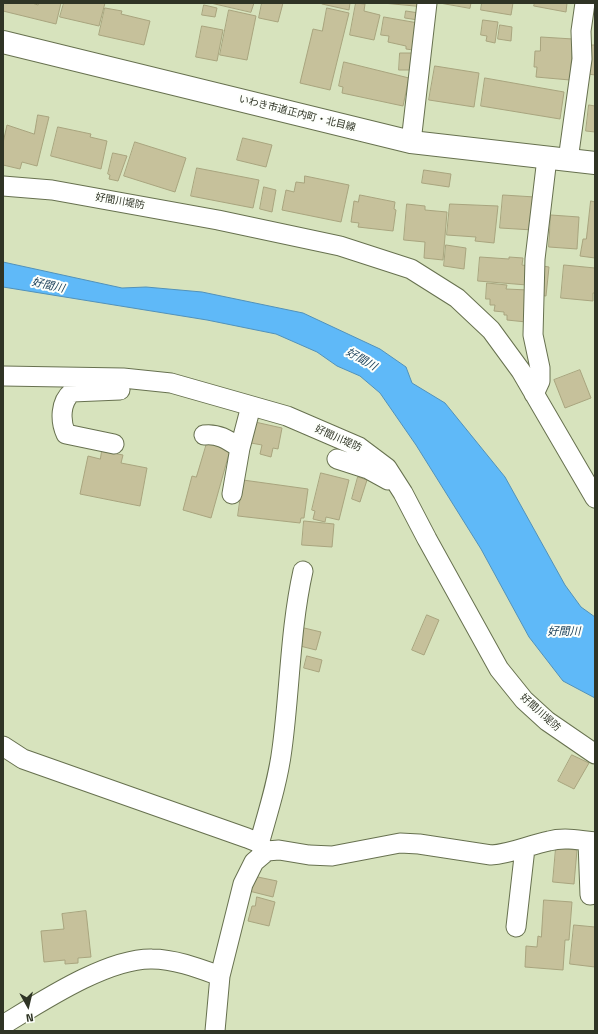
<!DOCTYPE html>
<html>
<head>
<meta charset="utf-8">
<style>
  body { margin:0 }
  #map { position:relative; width:598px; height:1034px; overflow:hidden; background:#d7e3bd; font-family:"Titillium Web",sans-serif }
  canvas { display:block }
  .frame { position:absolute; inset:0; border:4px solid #2f3425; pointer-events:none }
  .north { position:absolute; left:8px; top:986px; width:40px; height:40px; -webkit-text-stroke:3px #fdfffb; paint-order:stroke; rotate:172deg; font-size:11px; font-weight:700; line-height:16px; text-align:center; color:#2f3425 }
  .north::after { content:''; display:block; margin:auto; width:14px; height:18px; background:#2f3425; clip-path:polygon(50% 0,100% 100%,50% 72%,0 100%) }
</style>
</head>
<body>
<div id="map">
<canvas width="598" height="1034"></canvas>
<div class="frame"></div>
<div class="north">N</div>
</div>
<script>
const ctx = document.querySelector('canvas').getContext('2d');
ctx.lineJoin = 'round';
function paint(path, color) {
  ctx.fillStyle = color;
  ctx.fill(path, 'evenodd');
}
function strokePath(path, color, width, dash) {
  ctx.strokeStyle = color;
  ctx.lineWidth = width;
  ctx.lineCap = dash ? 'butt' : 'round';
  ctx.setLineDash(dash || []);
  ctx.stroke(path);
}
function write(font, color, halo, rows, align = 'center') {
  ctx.font = font + ' "Titillium Web","Noto Sans JP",sans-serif';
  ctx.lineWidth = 4;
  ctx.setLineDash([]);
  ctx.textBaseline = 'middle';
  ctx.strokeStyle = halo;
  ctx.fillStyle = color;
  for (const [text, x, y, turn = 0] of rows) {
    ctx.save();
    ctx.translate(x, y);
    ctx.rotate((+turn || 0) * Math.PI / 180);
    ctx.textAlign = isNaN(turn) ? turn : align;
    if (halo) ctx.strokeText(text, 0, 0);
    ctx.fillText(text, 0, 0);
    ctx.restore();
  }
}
const water = new Path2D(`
  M3 262 122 288 146 287 202 292 303 313 380 349 406 367 412 383 445 403 505 477 565 585 581 607 595 617V698L563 681 529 637 481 549 416 445 380 393 360 376 337 366 317 352 276 334 207 320 3 287Z`);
const building = new Path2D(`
  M4 3H32L38 5 39 3H61L56 24 3 11Z
  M64 3H105L99 26 60 17Z
  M211 3H254L251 12Z
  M262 3H283L278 22 259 18Z
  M322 3H350L349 10 322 4Z
  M356 3 365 4 364 11 380 15 374 40 350 35Z
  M383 3H419V6Z
  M440 3H471L470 8Z
  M482 3H513L511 15 481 10Z
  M535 3H567L566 12 534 6Z
  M204 5 217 8 215 17 202 15Z
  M105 8 122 11 121 14 150 21 144 45 99 35Z
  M327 8 349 13 330 90 300 83 313 29 322 31Z
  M229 10 256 16 247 60 220 55Z
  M406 11 419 13 418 20 405 18Z
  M384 17 418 23 413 50 406 49V46L388 42 389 36 381 35Z
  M483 20 498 22 495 43 486 41 487 36 481 35Z
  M500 25 512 27 511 41 498 39Z
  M202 26 223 30 217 61 196 57Z
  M541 37 573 39 570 80 536 77 537 67H534L535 51H540Z
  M592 45H595V75L588 74Z
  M400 53H413V70H399Z
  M344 62 409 78 403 106 342 93 343 87 339 86Z
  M435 66 479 73 474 107 429 100Z
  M485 78 564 92 560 119 481 106Z
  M589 105 595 106V132L586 131Z
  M38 115 49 117 37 166 22 162 20 169 3 165V143L7 125 34 134Z
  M58 127 91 134 90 137 107 141 101 169 51 156Z
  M243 138 272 145 266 167 237 160Z
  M135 142 186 158 175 192 124 176Z
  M113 153 127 156 118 181 109 179 110 175 108 174Z
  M197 168 259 180 253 208 191 196Z
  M424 170 451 174 449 187 422 183Z
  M305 176 349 185 341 222 282 210 286 190 294 192 296 182 304 183Z
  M264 187 276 190 272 212 260 209Z
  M360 195 395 202 394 209 396 210 393 231 358 227 359 223 351 222 354 201 358 202Z
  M503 195 535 197 533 230 500 228Z
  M591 201 595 202V258L580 256 583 239H586Z
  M407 204 425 206V210L447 212 443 260 424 258 425 242 404 240Z
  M450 204 498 206 494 243 475 241 476 237 447 235Z
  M551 215 579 217 577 249 549 247Z
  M446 245 466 248 464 269 444 266Z
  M480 257 509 259V257L523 258 522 265 528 266 527 285 478 281Z
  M564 265 595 268V293H593V301L561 298Z
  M543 266 549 267 546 296 539 295Z
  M487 283 507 285 506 289 528 290 526 322 507 320V315H504V312L494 311 495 305H490V299H486Z
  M580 370 591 398 565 408 554 380Z
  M255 422 282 428 278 449 273 448 271 457 260 454 262 445 251 443Z
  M207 443 230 450 211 518 183 510 192 476 196 477Z
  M102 451 123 455 121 463 147 468 140 506 80 494 88 456 100 459Z
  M321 473 349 480 339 520 326 517 325 522 313 519 315 511 312 510Z
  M358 477 367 480 360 502 352 499Z
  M243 480 308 489 304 518H301L300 523 238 516Z
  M304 521 334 524 332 547 302 545Z
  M427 615 439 620 424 655 412 650Z
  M300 627 321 632 316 650 296 645Z
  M307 656 322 660 319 672 304 668Z
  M572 755 589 763 574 789 558 781Z
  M556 848 577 850 574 884 553 882Z
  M253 876 277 881 273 897 249 891Z
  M257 897 275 902 269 926 248 921 252 906H255Z
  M544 900 572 902 569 940H565L563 970 525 967 526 946 537 947 538 936 541 937Z
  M86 911 91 957 78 958V963L65 964V960L44 962 41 931 64 929 62 914Z
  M574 925 595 927V967L570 964Z`);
const minor = new Path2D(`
  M411 142 427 3
  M568 160 582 59 581 31 585 3
  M3 186 52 190 218 220 340 246 411 269 457 298 491 330 521 371 595 498
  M3 376 123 378 171 383 287 416 359 447 387 468 403 493 427 539 499 669 524 700 547 721 595 754
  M534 394 540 381V368L533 335 535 259 547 158
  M204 435C218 433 228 440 240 448
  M114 444 66 434C60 421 60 402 72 392L120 390
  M337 459 368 469 388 480
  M232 494 240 448 251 406
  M3 746 23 759 247 838 257 842 267 851
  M588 842 590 895
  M259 844C268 812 278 781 282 749 290 690 290 629 303 571
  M516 927 525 848
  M3 1025C41 1002 107 958 152 959 174 959 198 968 220 976
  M215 1031 220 976 243 884 254 862 267 851 279 850 309 855 332 856 400 843 419 844 491 855C511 854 529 845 549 841 563 837 580 840 595 842`);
const tertiary = new Path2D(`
  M3 42 411 142 595 163`);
const streetNames = [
  ["いわき市道正内町・北目線",297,114,14],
  ["好間川堤防",120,202,10],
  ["好間川堤防",338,439,24],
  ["好間川堤防",540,713,42]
];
const waterNames = [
  ["好間川",48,286,13],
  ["好間川",361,360,30],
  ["好間川",564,632]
];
paint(water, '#5fb9f8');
strokePath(water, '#5191b9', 1);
paint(building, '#c6c19b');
strokePath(building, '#a8a47e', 1);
strokePath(minor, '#67714f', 21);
strokePath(tertiary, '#67714f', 24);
strokePath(minor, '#fff', 19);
strokePath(tertiary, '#fff', 22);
write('10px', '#2f3425', '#fdfffb', streetNames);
write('italic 11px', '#1a3f59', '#fdfffb', waterNames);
</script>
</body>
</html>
